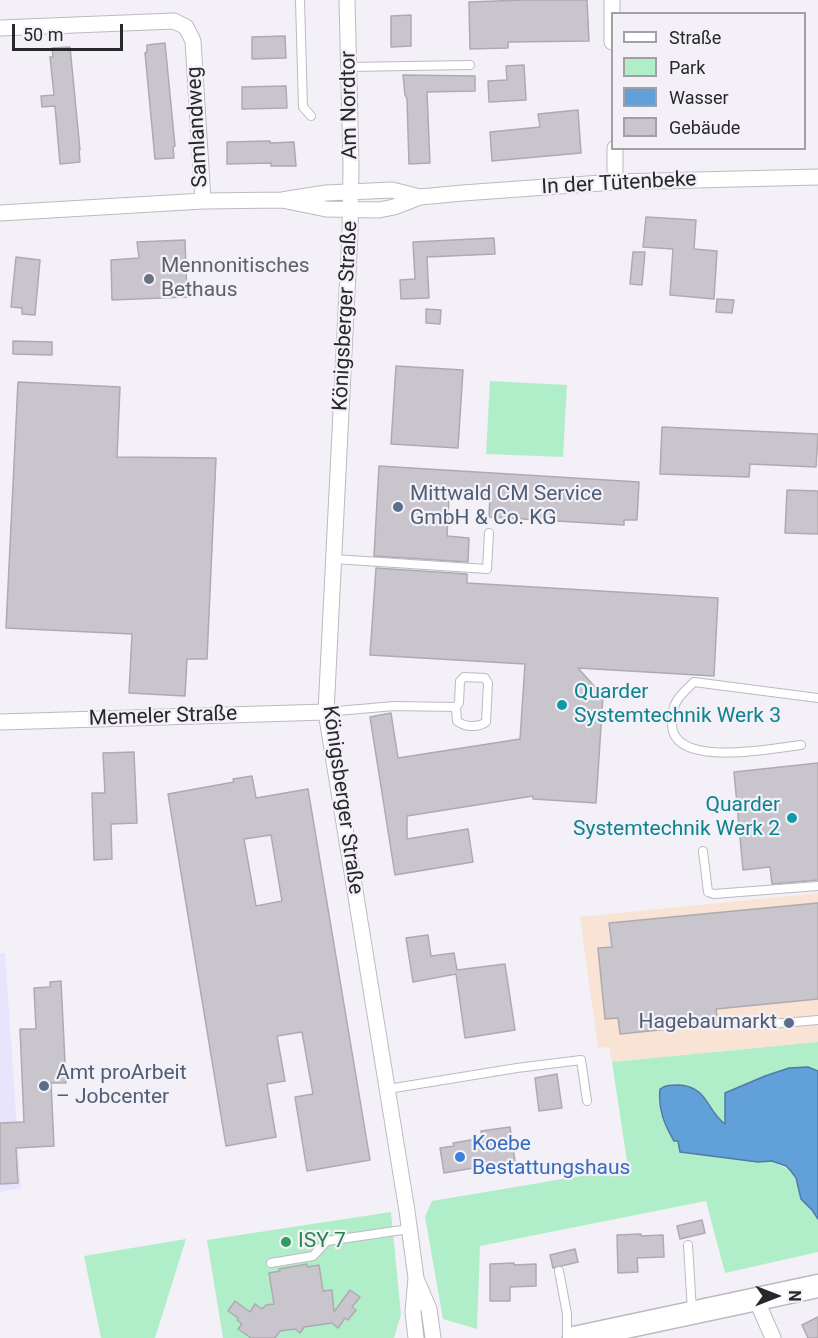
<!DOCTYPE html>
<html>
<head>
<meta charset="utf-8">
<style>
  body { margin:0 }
  #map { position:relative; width:818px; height:1338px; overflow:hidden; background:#f3f0f7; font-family:Roboto,sans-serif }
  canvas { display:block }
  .legend { position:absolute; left:611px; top:12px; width:195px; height:138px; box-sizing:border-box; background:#f3f0f7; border:2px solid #a2a0a5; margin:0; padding:8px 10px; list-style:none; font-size:18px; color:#282729 }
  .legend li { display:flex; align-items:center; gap:12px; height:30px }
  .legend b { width:30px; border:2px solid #a2a0a5 }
  .north { position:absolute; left:746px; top:1266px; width:60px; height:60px; -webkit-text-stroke:4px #f3f0f7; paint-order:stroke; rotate:90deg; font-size:16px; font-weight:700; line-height:24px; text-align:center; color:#282729 }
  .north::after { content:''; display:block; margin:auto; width:21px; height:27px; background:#282729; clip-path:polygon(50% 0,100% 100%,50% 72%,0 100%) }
  .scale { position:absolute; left:12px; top:24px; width:111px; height:27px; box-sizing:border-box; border:3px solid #282729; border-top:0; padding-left:8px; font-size:18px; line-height:21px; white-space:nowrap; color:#282729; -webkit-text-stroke:4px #f3f0f7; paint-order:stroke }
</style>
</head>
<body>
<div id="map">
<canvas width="818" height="1338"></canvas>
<ul class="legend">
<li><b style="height:8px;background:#fff"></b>Straße</li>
<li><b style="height:16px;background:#b0eeca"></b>Park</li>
<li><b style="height:16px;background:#61a0d8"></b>Wasser</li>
<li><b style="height:16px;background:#c8c6cc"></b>Gebäude</li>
</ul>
<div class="north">N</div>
<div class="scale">50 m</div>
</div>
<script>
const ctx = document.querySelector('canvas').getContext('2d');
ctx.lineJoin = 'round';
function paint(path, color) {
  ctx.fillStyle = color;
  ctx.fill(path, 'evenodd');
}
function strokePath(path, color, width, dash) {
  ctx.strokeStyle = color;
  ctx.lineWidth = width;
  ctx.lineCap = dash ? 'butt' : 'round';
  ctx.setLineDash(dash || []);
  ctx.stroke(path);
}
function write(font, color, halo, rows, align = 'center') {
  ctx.font = font + ' Roboto,sans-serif';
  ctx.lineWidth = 4.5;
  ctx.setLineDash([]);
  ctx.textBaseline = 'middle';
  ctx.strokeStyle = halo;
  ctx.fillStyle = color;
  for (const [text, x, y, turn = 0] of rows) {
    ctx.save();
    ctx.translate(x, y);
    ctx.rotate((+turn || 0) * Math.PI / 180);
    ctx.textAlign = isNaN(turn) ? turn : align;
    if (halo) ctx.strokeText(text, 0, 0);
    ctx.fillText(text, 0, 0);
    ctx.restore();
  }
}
const commercial = new Path2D(`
  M818 893V1042L612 1062 609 1047 598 1048 580 917Z`);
const education = new Path2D(`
  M0 953H5L21 1188 0 1192Z`);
const green = new Path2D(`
  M490 381 567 385 563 457 486 454Z
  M818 1042V1071C790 1060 757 1085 730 1091L726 1125C698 1102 711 1086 666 1085L680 1152 758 1162 772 1161 791 1171 799 1187 801 1199 812 1210 818 1219V1252L725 1273 706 1201 480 1246 477 1329 443 1319 425 1217 432 1201 628 1168 612 1062Z
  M391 1212 401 1315 394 1338H223L207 1240Z
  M186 1239 155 1338H101L84 1256Z`);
const water = new Path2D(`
  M808 1067 818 1071V1219L812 1210 801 1199 796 1178 791 1171 786 1166 772 1161 758 1162 680 1152 678 1141H674C664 1124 658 1109 660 1089 666 1085 670 1085 678 1085 708 1086 706 1110 725 1124V1093L765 1076 789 1068Z`);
const building = new Path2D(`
  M524 0H587L589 41 508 42V48L470 49 469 2Z
  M411 15V46L391 47V16Z
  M285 36 286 58 252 59V37Z
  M165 43 175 146 173 147 174 158 155 159 145 53 147 52V45Z
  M70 47 80 150H79L80 162 60 164 55 106 42 107 41 96 54 95 50 57H53L52 48Z
  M524 65 526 100 489 102 488 81 507 80 506 66Z
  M403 75 475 76V91L427 92 430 163 409 164 407 99 405 95Z
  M286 86 287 108 242 109V87Z
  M578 110 581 153 492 161 490 132 540 127 538 114Z
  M270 141V143L294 142 296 166H271V163L227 164V142Z
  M646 217 696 220 694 249 717 251 714 299 670 295 673 249 643 247Z
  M494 238 495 254 427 257 429 298 401 299 400 280 415 279 413 242Z
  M185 240 187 297 112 300 111 260 139 258 137 242Z
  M633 252H645L642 285 630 284Z
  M16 257 40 260 35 315 22 314V308L11 307Z
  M717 299 734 300 732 313 716 312Z
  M426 309 441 310 440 324 426 323Z
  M13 341 52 342V355L13 354Z
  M396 366 463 370 458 448 391 444Z
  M18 382 120 387 117 457 216 458 207 659H187L185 696 129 693 132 634 6 628Z
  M662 427 818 434 816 467 750 464 749 477 660 474Z
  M379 466 639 482 637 520H624V525L489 517 490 496 464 494 463 497H449L447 536 469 538 468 562 374 556Z
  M787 490 818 491V534L785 533Z
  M376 568 467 574V583L718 598 714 676 578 668 603 696 596 803 533 799V796L407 816V839L468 829 473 862 395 875 370 717 391 713 398 758 520 739 525 664 370 655Z
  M134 752 137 823 111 824 112 859 94 860 92 793H105L103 753Z
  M818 763V880L772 884 770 867 743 870 734 772Z
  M252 776 256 798 308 789 370 1160 307 1171 295 1097 313 1094 302 1032 277 1036 285 1081 267 1084 276 1137 226 1146 168 794 234 782 233 779ZM271 835 282 901 256 906 244 839Z
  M818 903V999L716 1009 718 1024 620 1034 618 1018 605 1019 598 948 612 947 609 923Z
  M428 935 431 956 454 953 457 970 505 964 515 1030 465 1038 456 974 413 982 406 938Z
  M61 981 66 1083H51L54 1146 16 1148 18 1183 0 1184V1123L24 1122 20 1029H36L34 988 50 987V982Z
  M557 1074 562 1108 539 1111 535 1078Z
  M510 1127 515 1161 444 1173 440 1148 454 1146 453 1143 482 1138 481 1131Z
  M702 1220 705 1233 680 1239 677 1226Z
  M641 1234V1236L663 1235 664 1257 637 1258 638 1272 618 1273 617 1235Z
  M575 1249 578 1262 553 1268 550 1255Z
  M514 1263V1265L536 1264V1286L510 1287V1301H490V1264Z
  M307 1264V1267L319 1265 323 1291 332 1290 334 1312 350 1290 360 1297 352 1307 356 1310 348 1320 345 1318 338 1328 332 1323 304 1327 300 1333 295 1329 280 1331 275 1338H251L238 1329 242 1324 237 1320 238 1318 228 1311 235 1301 250 1312 255 1304 262 1309 266 1305 274 1304 269 1273 280 1271 279 1269Z
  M818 1317V1338H808L802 1325Z`);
const lane = new Path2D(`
  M300 0 303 107 311 116
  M349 67 470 65
  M334 559 487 569 489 533
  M326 712 394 706 456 707 459 703 460 681 464 677 485 678 488 683 486 722C478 728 464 727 457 721L456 707
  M801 745C773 748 674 769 672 725 671 703 679 696 694 682L818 698
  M703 851 708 892 714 894 818 886
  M760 1025 818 1020
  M388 1089 517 1068 581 1060 587 1101
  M688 1245 692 1311
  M271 1263 313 1256 327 1241 409 1229
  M559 1271 567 1314V1338`);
const street = new Path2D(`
  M347 0 351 166 350 232 326 712 407 1211 416 1278 413 1312 416 1338
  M612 0V42
  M0 28 174 21 186 27 193 41 203 201
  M615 148V182
  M282 200 326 209 379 210 394 207 420 197 463 193 615 182 818 177
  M0 213 203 201 282 200 326 193 392 190 420 197
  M0 722 326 712
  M417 1281 429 1309 433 1338
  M756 1299 773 1338`);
const secondary = new Path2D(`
  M574 1338 818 1286`);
const markers = [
  [149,279,6,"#6b7280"],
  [398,507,6,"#5c6f8a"],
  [562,705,6,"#0f9aa8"],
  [792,818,6,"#0f9aa8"],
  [789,1023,6,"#5c6f8a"],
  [44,1086,6,"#5c6f8a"],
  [460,1157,6,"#3f7fe0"],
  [286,1242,6,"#2e9e5b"]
];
const streetNames = [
  ["Am Nordtor",350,105,-91],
  ["Samlandweg",198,127,-93],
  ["In der Tütenbeke",619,184,-3],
  ["Königsberger Straße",346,316,-87],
  ["Memeler Straße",163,717,-2],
  ["Königsberger Straße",342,800,82]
];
const worshipNames = [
  ["Mennonitisches",161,267],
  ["Bethaus",161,291]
];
const serviceNames = [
  ["Mittwald CM Service",410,495],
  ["GmbH & Co. KG",410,519],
  ["Hagebaumarkt",777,1023,"right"],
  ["Amt proArbeit",56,1074],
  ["– Jobcenter",56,1098]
];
const cultureNames = [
  ["Quarder",574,693],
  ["Systemtechnik Werk 3",574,717],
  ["Quarder",780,806,"right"],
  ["Systemtechnik Werk 2",780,830,"right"]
];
const shopNames = [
  ["Koebe",472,1145],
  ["Bestattungshaus",472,1169]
];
const leisureNames = [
  ["ISY 7",298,1242]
];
paint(commercial, '#f8e3d5');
paint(education, '#e8e4fb');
paint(green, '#b0eeca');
paint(water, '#61a0d8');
strokePath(water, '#507ca4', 1.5);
paint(building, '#c8c6cc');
strokePath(building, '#adaab0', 1.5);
strokePath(lane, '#bcbac0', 10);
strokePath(street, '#bcbac0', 17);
strokePath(secondary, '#bcbac0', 25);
strokePath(lane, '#fff', 8);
strokePath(street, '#fff', 15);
strokePath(secondary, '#fff', 22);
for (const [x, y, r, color] of markers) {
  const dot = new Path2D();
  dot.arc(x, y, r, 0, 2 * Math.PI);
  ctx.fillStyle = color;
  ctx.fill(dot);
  strokePath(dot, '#f3f0f7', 2);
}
write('21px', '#282729', '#f3f0f7', streetNames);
write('21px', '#5b616d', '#f3f0f7', worshipNames, 'left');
write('21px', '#4e5e75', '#f3f0f7', serviceNames, 'left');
write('21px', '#0d838f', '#f3f0f7', cultureNames, 'left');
write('21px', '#366cbe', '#f3f0f7', shopNames, 'left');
write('21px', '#27864d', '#f3f0f7', leisureNames, 'left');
</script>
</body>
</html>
